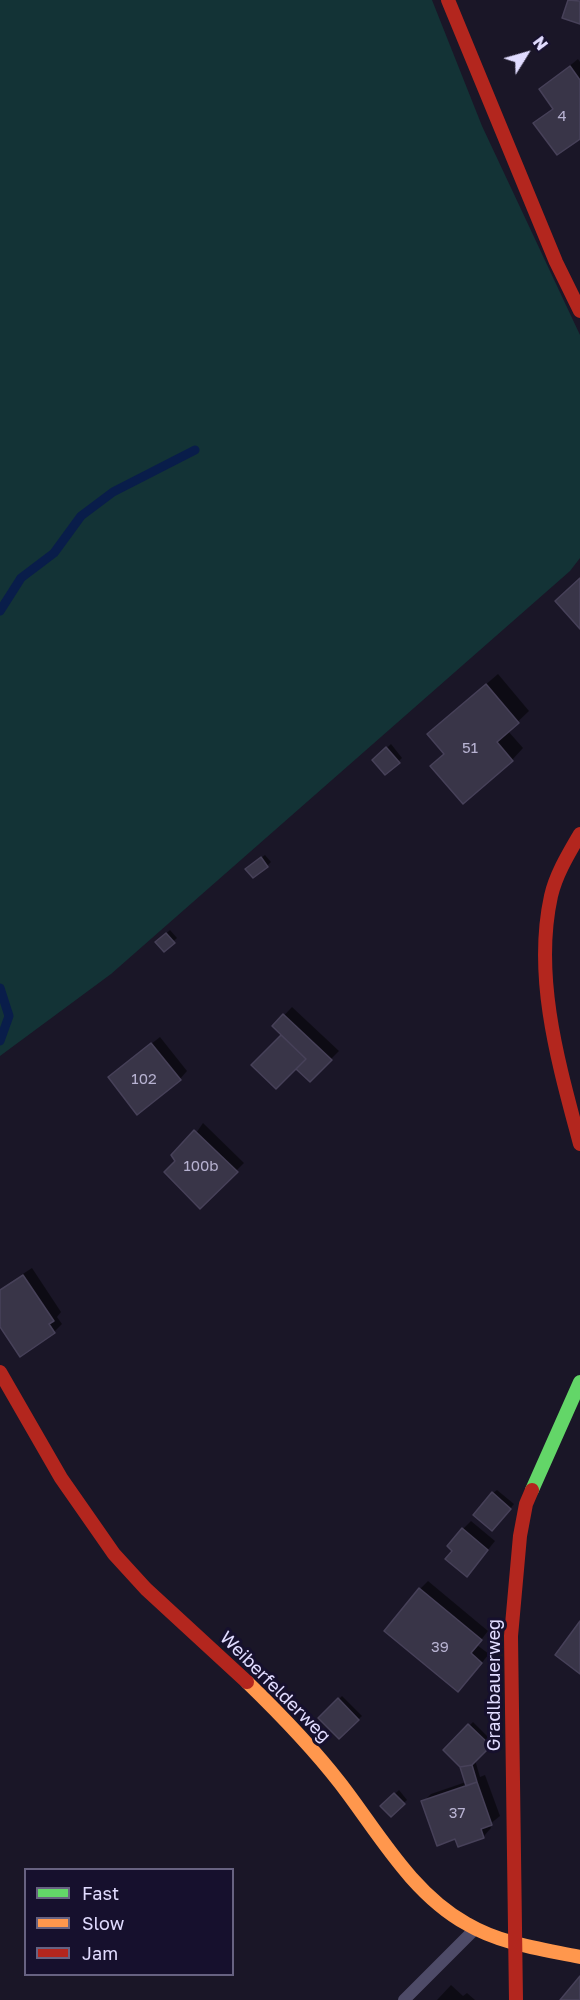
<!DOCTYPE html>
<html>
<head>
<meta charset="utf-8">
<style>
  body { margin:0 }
  #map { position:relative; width:580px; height:2000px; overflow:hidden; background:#1a1627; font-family:"Golos Text",sans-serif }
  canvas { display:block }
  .legend { position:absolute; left:24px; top:1868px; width:210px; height:108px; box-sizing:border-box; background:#16102d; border:2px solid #676281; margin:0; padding:8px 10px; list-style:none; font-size:18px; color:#e1dcff }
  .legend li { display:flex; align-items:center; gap:12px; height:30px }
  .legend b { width:30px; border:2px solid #676281 }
  .north { position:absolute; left:496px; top:24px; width:60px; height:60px; -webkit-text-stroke:4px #16102d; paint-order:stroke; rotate:53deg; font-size:16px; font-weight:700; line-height:24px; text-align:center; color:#e1dcff }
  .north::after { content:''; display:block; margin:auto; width:21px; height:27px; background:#e1dcff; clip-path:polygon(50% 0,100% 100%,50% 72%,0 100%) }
</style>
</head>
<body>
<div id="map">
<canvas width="580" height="2000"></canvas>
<ul class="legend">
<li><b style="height:8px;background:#63d668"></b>Fast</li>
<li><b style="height:8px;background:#ff974d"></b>Slow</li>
<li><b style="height:8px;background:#b3261e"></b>Jam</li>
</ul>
<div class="north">N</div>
</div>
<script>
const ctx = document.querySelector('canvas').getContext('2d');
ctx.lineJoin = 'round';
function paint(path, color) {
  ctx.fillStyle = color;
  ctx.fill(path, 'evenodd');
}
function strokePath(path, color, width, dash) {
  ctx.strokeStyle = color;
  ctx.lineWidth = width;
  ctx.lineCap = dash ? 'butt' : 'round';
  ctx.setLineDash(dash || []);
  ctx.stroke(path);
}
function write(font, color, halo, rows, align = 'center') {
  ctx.font = font + ' "Golos Text",sans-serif';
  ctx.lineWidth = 6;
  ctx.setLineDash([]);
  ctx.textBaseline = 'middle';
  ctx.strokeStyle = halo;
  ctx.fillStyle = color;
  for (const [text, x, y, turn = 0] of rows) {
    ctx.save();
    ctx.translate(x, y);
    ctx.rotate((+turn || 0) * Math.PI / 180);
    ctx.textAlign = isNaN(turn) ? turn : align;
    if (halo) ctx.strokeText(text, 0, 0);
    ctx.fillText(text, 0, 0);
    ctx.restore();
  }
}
const green = new Path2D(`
  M0 0H432L482 126 580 335V558L570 571 111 974 0 1056Z`);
const shadow = new Path2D(`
  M578 59 580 62V137L535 123 554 108 541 89Z
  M498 674 529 711 508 731 523 748 512 760 445 753 441 723Z
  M391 744 402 758 386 773 374 760Z
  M265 855 271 862 267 866 251 865Z
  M170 930 177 938 164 950 157 942Z
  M292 1007 339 1051 310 1080 296 1067 253 1065 283 1035 274 1026Z
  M160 1037 187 1071 180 1079 118 1070Z
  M203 1123 244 1163 200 1207 177 1161Z
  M32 1268 61 1312 57 1317 62 1324 54 1332 0 1325V1289Z
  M497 1490 514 1504 496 1526 493 1493Z
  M471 1521 495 1541 474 1567 455 1550 463 1529Z
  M428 1581 488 1631 477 1645 489 1654 466 1682 420 1589Z
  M342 1696 362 1716 339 1737 320 1718Z
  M473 1722 493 1742 475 1760 480 1777 485 1775 500 1816 490 1824 491 1828 484 1836 459 1845 456 1837 423 1802 431 1794 466 1782 461 1766 445 1750Z
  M399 1790 407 1800 391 1815 382 1806Z
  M451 1985 463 1996 467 1993 475 2000H437Z`);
const stream = new Path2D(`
  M0 611 21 578 54 553 81 516 113 492 195 450
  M0 988 9 1016 0 1041`);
const building = new Path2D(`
  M568 0 580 1V24L562 18Z
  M570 66 580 80V139L557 155 533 123 553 109 539 89Z
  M580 578V629L555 601Z
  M486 684 519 723 497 742 513 761 463 804 430 766 444 754 427 734Z
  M386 747 400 763 385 775 372 760Z
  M261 857 268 867 253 878 245 869Z
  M166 933 175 943 164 952 155 942Z
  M283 1014 332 1060 310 1082 296 1069 306 1059 272 1026Z
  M281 1035 306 1059 276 1089 251 1065Z
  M151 1043 181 1080 137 1115 108 1077Z
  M194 1130 238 1172 200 1209 164 1172 175 1161 171 1155Z
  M23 1275 54 1321 49 1324 55 1333 20 1357 0 1327V1290Z
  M492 1492 511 1509 492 1531 473 1515Z
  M462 1528 488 1550 467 1577 445 1559 452 1551 447 1546Z
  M419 1588 482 1640 471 1653 482 1663 458 1692 384 1631Z
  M580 1621V1674L555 1655Z
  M338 1698 359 1720 339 1739 318 1718Z
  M468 1724 491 1746 472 1765 460 1767 443 1750Z
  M472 1765 477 1782 466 1786 460 1767Z
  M477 1782 492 1825 481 1829 484 1838 458 1847 455 1839 437 1846 421 1801Z
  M394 1793 405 1804 391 1817 380 1806Z
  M580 1976V2000H560Z`);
const lane = new Path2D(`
  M404 2000 474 1930`);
const fast = new Path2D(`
  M532 1490 580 1382`);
const slow = new Path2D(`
  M247 1682C280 1714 312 1747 340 1783 378 1832 411 1893 467 1924 501 1944 542 1949 580 1957`);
const jam = new Path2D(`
  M448 0 556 262 580 311
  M580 834C569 853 556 874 551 896 533 978 559 1065 580 1144
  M0 1372 61 1478 114 1554 146 1589 247 1682
  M516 2000 511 1636 520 1536 526 1504 532 1490`);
const numberNames = [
  ["4",562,116],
  ["51",470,748],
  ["102",144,1079],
  ["100b",201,1166],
  ["39",440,1647],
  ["37",457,1813]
];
const streetNames = [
  ["Gradlbauerweg",494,1685,-90],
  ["Weiberfelderweg",275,1687,45]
];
paint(green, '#133336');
paint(shadow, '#0007');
strokePath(stream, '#091d4a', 9);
paint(building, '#393548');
strokePath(building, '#474159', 1.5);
strokePath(lane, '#4e4b68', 12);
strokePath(fast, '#63d668', 14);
strokePath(slow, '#ff974d', 14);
strokePath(jam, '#b3261e', 14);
write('15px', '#b7b2d1', null, numberNames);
write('18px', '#e1dcff', '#16102d', streetNames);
</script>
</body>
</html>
